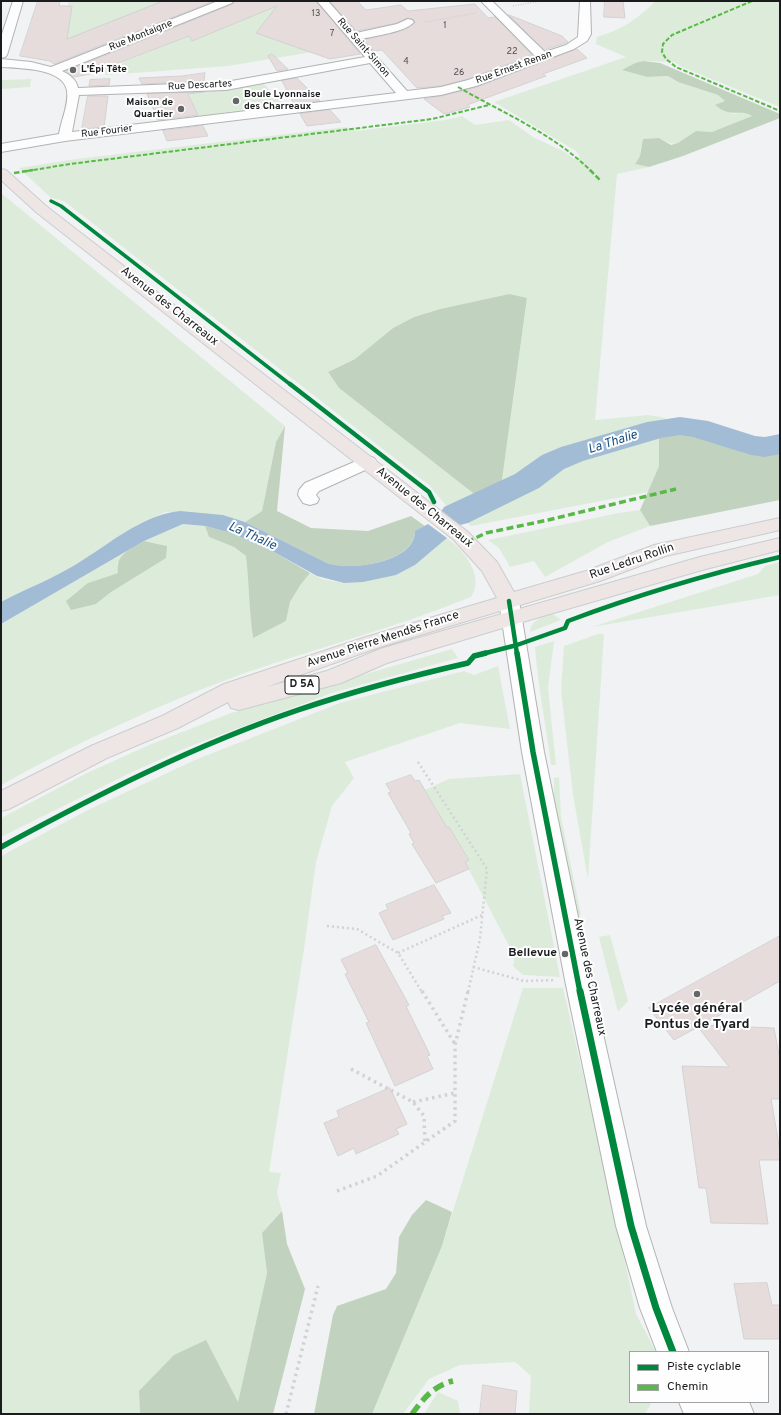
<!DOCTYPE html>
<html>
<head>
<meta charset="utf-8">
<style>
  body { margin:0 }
  #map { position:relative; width:781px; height:1415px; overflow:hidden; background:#f0f2f4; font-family:Overpass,sans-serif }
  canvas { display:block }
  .frame { position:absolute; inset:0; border:2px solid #191b1c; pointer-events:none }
  .legend { position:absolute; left:629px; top:1351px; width:140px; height:52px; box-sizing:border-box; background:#fefefe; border:1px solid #a2a3a4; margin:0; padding:5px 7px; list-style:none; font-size:12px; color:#191b1c }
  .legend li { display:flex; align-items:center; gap:8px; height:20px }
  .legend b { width:20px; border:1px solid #a2a3a4 }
</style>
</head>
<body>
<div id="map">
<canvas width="781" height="1415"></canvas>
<div class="frame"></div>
<ul class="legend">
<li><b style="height:5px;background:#00873e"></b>Piste cyclable</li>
<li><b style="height:5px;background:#58b947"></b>Chemin</li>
</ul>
</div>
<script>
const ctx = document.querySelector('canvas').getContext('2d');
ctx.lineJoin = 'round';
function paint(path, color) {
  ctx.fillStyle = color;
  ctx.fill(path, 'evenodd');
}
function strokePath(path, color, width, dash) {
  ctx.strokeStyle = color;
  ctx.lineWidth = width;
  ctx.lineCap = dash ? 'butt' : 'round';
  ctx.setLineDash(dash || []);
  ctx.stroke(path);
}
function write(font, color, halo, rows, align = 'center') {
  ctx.font = font + ' Overpass,sans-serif';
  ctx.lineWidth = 4;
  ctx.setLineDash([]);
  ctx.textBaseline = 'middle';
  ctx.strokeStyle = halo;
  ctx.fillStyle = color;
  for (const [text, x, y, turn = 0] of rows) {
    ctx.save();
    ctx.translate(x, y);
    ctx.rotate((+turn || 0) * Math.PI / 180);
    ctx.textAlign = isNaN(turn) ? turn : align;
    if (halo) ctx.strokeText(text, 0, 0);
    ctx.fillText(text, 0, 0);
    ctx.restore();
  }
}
const green = new Path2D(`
  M69 1H177L60 43Z
  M278 1 324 50 228 66 106 75 103 70Z
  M656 1H780V107L682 67 674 62 643 61 635 63 623 70 647 77 668 76 678 82 718 95 726 101 732 114 746 112 752 116 712 132 696 131C681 144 678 148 659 138L641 147 640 156 635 164 649 167 617 174 595 420 648 415 667 418 563 447 547 457 528 473 501 487 527 299 509 294 440 309 414 317 393 328 355 359 328 372 339 388 478 497 449 509 429 485 64 201 51 198 19 168 76 159 346 127 356 131 445 120 462 116 475 125 509 120 533 137 565 152 574 159 580 157 576 151 494 102 626 57 596 44 597 37C625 28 634 21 656 1Z
  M31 79 30 87 1 89 2 80Z
  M263 83 284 105 198 116 188 92 223 90Z
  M1 193 285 426 276 442 262 511 245 522 223 515 166 512 147 520 75 566 1 602Z
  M659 438V466L648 492 471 526 464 520 524 491 559 466 586 456Z
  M640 510 650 526 608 542 545 577 534 561 510 567 499 548 488 540 619 513Z
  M183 524 205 526 209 537 234 547 246 556C249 583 249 610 253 637L286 621 290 602 301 584 310 573 322 579 344 583 396 575 415 565 447 538C464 550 485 576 471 597 397 627 320 647 245 673 161 703 79 742 1 785V624L124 552 117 564 118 573 88 583 96 604 167 546 144 541Z
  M780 562V595L592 627 758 574 765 566Z
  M553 614 561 620 530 632C532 619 542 617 553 614Z
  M598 634H604L588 879 573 795 561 690 564 646Z
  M554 641 548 688 556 765H551C546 726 538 687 535 647Z
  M452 649 458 658 332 693 188 747 128 774 1 837V818L87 773 149 745 231 713Z
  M498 666 510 729 460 723 345 762 354 778 332 806 316 862 304 949 269 1172 281 1173 277 1193 282 1211 262 1233 267 1273 238 1402 139 1391 140 1414H1V856L90 809 195 760 340 703 464 671 474 675Z
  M520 774 560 977 523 975 513 966 515 957 465 862 469 859 449 827 444 829 437 810 425 790 449 779Z
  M559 777 561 817 581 915 577 916 554 810V778Z
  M610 935 628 1001 618 1012 599 937Z
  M523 988H563L612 1199 636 1314 656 1352H630V1402H652L645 1414H529L531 1376 515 1362 460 1365 429 1379 403 1414H372L442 1246Z
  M438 1392 458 1401 460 1414H424Z`);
const forest = new Path2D(`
  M643 61 660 63 780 114V118L683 156 649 167 635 164 640 156 643 139 659 138 671 145 678 143 696 131 712 132 752 116C740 108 732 119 715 105L725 101 718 95 678 82 668 76 647 77 622 70 635 63Z
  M509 294 527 298 501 487 478 497 339 388 328 372 355 359 393 328 414 317 440 309Z
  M285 426 277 511 311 528 368 531 411 516 425 526 415 531C414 563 351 571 327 563L245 522 262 511 276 442Z
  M689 432C711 439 758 457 780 449V500L650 526 640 510 659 466V438Z
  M205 526 231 533 274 552 310 573 301 584 290 602 286 621 253 638C249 610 249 583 246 556L234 547 209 537Z
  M144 541 167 546 166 558 111 592 96 604 71 610 66 601 88 583 118 573C115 554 130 549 144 541Z
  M426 1200 452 1212 442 1246 372 1414H314L333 1315 337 1306 386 1289 396 1273 399 1237 412 1215Z
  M282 1211 287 1244 305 1289 273 1414H140L139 1391 174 1355 206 1340 238 1402 267 1273 262 1233Z`);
const water = new Path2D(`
  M180 511 223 515 245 522 327 563C351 571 415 563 415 531L428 524 447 538 415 565 396 575 363 582 344 583 317 576 274 552 231 533 205 526 183 524 144 541 1 624V602C25 589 52 579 75 565 107 546 143 514 180 511Z`);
const river = new Path2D(`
  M680 417 708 421 755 436 765 437 780 434V454L765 457 751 455 693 437 680 435 661 438 583 461 564 469 539 488 468 523 456 526 444 523 439 515 444 507 515 474 542 455 561 447 647 422Z`);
const building = new Path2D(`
  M38 1H60L59 6H72L67 39 163 1H214L54 64 50 61 20 56Z
  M234 1H316L360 54 330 59 256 33 277 6 192 41 189 36 90 74 74 77 66 71 233 4Z
  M330 1H357L366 10 401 5 408 11 475 4 488 18 495 17 532 55 468 79 441 86 417 88 382 50 374 51 364 40 405 30 415 23 413 19 407 18 397 23 357 31Z
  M605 1H623L625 18 604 17Z
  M509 15 562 36 568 42 545 50Z
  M577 49 587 58 543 74 546 76 467 105 470 107 444 114 424 99 441 96 477 87Z
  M272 54 288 69 277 71 268 56Z
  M205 73 204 81 142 84 139 78 182 76Z
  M297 78 320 101 294 104 282 81Z
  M110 79 109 85 89 86 90 80Z
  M204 92 188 94 198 115 158 120 147 94Z
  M88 96H108L104 127 82 129Z
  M330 110 341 122 307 126 300 114Z
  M203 126 208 136 167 141 163 131Z
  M411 775 415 781 419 780 447 828 449 827 469 860 465 862 469 869 436 883 412 844 414 843 409 834 411 833 388 793 391 792 386 784Z
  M434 885 451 913 442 916 444 919 393 940 379 913 388 909 386 905Z
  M780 936V981L702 1025 774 1028 780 1060V1099H771L780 1151V1160H759L768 1224 711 1223 706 1188H699L682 1066 729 1067 698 1027 674 1040 649 1008Z
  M376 945 409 1005 406 1006 430 1055 427 1056 433 1069 395 1086 366 1023 369 1022 345 974 348 973 341 960Z
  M390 1088 407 1124 396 1129 399 1134 356 1154 354 1148 338 1156 324 1123 339 1117 337 1111Z
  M767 1283 772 1305H780V1339H744L734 1284Z
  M483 1385 517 1391 515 1414H480Z`);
const pathFar2 = new Path2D(`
  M513 6 540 1
  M425 22 477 13`);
const pathFar1 = new Path2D(`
  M418 762 487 869 480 939 468 992
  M327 926 357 929 398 953 422 992
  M398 953 482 915
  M473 967 524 981 555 980`);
const path = new Path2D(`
  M422 991 455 1044
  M351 1069 413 1102 424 1116 425 1143
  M413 1102 455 1093
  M337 1191 377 1176 455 1121V1045L468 991
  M286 1414 318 1286`);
const minor = new Path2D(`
  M13 1H23L7 55 5 57 1 58V37Z
  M218 1H233L232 3 62 71C70 75 76 79 78 88L226 82 365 57 317 1H328L356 33 397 24 408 19 412 20 414 22C406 32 374 36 361 39L407 91 441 87 468 80 535 56 481 1H492L545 52 566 45 578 37 580 1H590L591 34 587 41 574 49 476 86 441 95 65 141 1 152V144L59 134C61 120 69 105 67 91 64 68 19 68 1 67V59L31 62 51 67ZM370 63 396 93 72 132 79 95 226 90Z
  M368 456 374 458 377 462 374 466 319 491 316 495 319 499 317 503 310 505 303 503 298 495 299 490 305 483Z
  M509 594 516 596 519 601 544 752 591 980 646 1226 672 1308 689 1352H657L640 1308 616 1226 565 980 522 752 499 601 502 596Z
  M679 1402H749L754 1414H684Z`);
const major = new Path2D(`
  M1 169 6 170 46 206 468 532 497 562 514 592 586 571 654 545 780 518V530L666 556 600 581 380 647 266 687 327 671 380 649 700 557 780 538V550L702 570 519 623 387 663 341 683 239 710 231 708 228 702 178 728 107 758 9 809 1 811V791L91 746 162 716 224 684 366 637 497 598 482 571 454 540 36 212 1 180Z`);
const quietFar3 = new Path2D(`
  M752 1 672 35 663 44 662 52 666 59 676 67 780 111
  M458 87C503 113 554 134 591 171
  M27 171 70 164 432 119 489 105`);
const quietFar2 = new Path2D(`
  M590 170 600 180
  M14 173 33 170`);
const quietFar1 = new Path2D(`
  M467 542 486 533 548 520 676 489`);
const quiet = new Path2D(`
  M412 1414C424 1398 433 1386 453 1381`);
const cyclewayFar3 = new Path2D(`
  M51 201 61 206 291 385`);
const cyclewayFar2 = new Path2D(`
  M290 384 429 492 434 502
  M509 601 517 654
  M482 654 517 645 565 628 568 621C637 595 708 574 780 557`);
const cyclewayFar1 = new Path2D(`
  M517 653 533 752 580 992
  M1 847C97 795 195 745 298 710 354 691 411 676 468 663L474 656 486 653`);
const cycleway = new Path2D(`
  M580 991 631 1226 656 1308 673 1352`);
const markers = [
  [73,70,4,"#646668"],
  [236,101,4,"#646668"],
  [181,109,4,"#646668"],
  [565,954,4,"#646668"],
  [697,994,4,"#646668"]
];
const farNumbernames = [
  ["13",316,14],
  ["1",445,26],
  ["7",332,34],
  ["22",512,52],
  ["4",406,62],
  ["26",459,73]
];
const farStreetnames = [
  ["Rue Montaigne",141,36,-22],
  ["Rue Saint-Simon",363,48,49],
  ["Rue Ernest Renan",514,68,-20],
  ["Rue Descartes",200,86,-3],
  ["Rue Fourier",107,132,-7]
];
const farPoinames = [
  ["L'Épi Tête",81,70],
  ["Boule Lyonnaise",244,95],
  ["des Charreaux",244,107],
  ["Maison de",173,103,"right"],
  ["Quartier",173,115,"right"]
];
const shields = [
  [302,685,34]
];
const shieldNames = [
  ["D 5A",302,685]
];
const streetNames = [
  ["Avenue des Charreaux",169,307,38],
  ["Avenue des Charreaux",424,508,39],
  ["Rue Ledru Rollin",632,562,-19],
  ["Avenue Pierre Mendès France",383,640,-18],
  ["Avenue des Charreaux",589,977,78]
];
const poiNames = [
  ["Bellevue",557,954]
];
const waterNames = [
  ["La Thalie",613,443,-18],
  ["La Thalie",252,537,24]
];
const nearPoinames = [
  ["Lycée général",697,1009],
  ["Pontus de Tyard",697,1025]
];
paint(green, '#ddecda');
paint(forest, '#c1d3be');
paint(water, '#a2bcd5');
paint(river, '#a2bcd5');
paint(building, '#e6dcdc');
strokePath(building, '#d2d2d2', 1);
strokePath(minor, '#b2b3b5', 2);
strokePath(major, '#cbcdce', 2);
strokePath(pathFar2, '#d1d2d2', 1.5, [1, 1.5]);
strokePath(pathFar1, '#d1d2d2', 2.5, [2, 3]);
strokePath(path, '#d1d2d2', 3.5, [2.5, 4]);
paint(minor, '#fdfdfd');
paint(major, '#ede6e5');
strokePath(quietFar3, '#58b947', 2, [4.5, 2]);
strokePath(quietFar2, '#58b947', 2.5, [5.5, 2.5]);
strokePath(quietFar1, '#58b947', 3.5, [7, 3.5]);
strokePath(quiet, '#58b947', 5.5, [11, 5.5]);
strokePath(cyclewayFar3, '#00873e', 3.5);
strokePath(cyclewayFar2, '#00873e', 4.5);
strokePath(cyclewayFar1, '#00873e', 5.5);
strokePath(cycleway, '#00873e', 7);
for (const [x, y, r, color] of markers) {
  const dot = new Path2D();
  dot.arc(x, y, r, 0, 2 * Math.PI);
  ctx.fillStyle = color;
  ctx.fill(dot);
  strokePath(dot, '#fefefe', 1.5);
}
write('9px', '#4d4c4d', null, farNumbernames);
write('10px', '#191b1c', '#fefefe', farStreetnames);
write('bold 10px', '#191b1c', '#fefefe', farPoinames, 'left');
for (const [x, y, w] of shields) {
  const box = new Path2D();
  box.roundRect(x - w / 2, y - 9, w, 18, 3);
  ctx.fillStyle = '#fefefe';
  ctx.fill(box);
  strokePath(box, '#191b1c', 1);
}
write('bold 11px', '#191b1c', null, shieldNames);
write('12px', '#191b1c', '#fefefe', streetNames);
write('bold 12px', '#191b1c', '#fefefe', poiNames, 'right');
write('italic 13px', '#174f7e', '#fefefe', waterNames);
write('bold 14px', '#191b1c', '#fefefe', nearPoinames);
</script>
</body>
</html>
